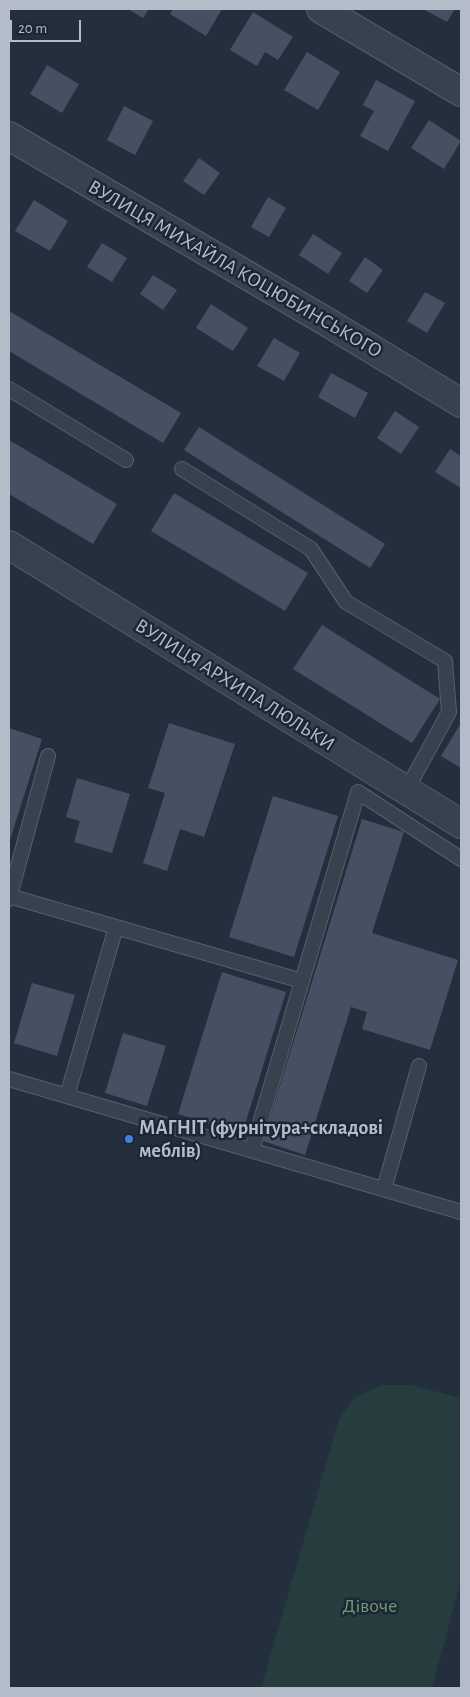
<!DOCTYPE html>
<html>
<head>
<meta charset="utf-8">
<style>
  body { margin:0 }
  #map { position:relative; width:470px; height:1697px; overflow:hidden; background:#242f3e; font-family:"Alegreya Sans",sans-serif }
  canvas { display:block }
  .frame { position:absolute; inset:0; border:10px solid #b4bcc9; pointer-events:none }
  .scale { position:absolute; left:10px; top:20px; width:71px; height:22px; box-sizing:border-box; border:2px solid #b4bcc9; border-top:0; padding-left:6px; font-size:15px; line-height:18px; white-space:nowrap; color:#b4bcc9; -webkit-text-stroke:4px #1d2633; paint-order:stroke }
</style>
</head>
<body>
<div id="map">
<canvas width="470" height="1697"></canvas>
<div class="frame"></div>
<div class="scale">20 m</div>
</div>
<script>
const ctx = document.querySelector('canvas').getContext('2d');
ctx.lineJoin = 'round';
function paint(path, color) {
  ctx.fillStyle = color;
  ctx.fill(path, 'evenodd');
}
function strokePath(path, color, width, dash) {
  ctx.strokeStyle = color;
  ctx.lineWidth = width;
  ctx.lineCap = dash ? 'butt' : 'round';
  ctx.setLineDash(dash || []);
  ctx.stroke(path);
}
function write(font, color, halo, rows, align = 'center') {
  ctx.font = font + ' "Alegreya Sans",sans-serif';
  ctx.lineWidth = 5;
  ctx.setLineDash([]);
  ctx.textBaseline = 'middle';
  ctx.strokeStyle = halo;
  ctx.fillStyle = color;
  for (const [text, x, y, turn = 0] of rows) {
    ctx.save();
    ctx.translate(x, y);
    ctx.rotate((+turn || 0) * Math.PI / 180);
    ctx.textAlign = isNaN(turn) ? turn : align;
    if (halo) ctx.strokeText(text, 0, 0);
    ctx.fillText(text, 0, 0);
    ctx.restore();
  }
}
const green = new Path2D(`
  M381 1385H411L461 1398V1579L432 1688H261L339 1419 354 1398Z`);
const building = new Path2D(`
  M128 9H149L143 18Z
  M173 9H222L206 36 170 14Z
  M423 9H455L447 22Z
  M253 12 293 37 278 60 265 52 257 66 230 50Z
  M307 52 340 72 318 110 284 90Z
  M47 65 79 84 62 113 30 94Z
  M376 80 415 101 388 151 360 136 374 111 363 105Z
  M124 106 153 121 135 155 107 140Z
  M429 120 461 141 444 169 411 148Z
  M199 158 220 173 204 195 183 181Z
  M268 197 286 208 269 237 251 227Z
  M34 200 68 221 50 251 15 231Z
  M313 234 342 253 328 274 299 255Z
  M102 243 127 258 112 282 87 267Z
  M365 257 383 270 367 293 349 281Z
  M153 275 177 290 163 310 140 294Z
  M425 292 445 303 427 333 407 321Z
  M211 304 248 328 233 351 196 328Z
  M9 311 181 413 163 443 9 351Z
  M274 338 300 353 284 381 257 366Z
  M331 373 368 393 355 418 318 397Z
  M395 411 419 427 401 454 377 438Z
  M199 427 385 544 370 568 184 450Z
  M9 440 117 504 93 544 9 494Z
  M450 449 461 456V488L435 472Z
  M174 493 308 573 285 611 151 531Z
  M322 625 440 699 412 743 293 669Z
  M169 723 235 744 204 837 180 829 167 871 143 863 165 793 148 788Z
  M461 723V768L441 756Z
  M9 728 42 739 9 843Z
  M77 778 130 794 112 853 74 842 80 821 66 817Z
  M273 796 338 816 294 957 229 937Z
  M362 819 404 832 372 933 458 960 430 1050 362 1029 367 1012 351 1007 305 1155 263 1141Z
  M222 972 286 992 242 1134 178 1114Z
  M32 983 75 995 57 1056 14 1043Z
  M123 1033 166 1046 147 1106 105 1093Z`);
const service = new Path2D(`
  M9 389 126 460
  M182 469 311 549 346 602 445 661 449 712 406 791
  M9 896 302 981
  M9 899 48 756
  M9 1079 461 1212
  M67 1096 116 927
  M252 1150 358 792 461 859
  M384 1189 419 1066`);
const minor = new Path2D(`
  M321 9 461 92
  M9 136 327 322 461 403`);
const tertiary = new Path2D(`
  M9 545 461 824`);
const markers = [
  [129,1139,5,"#3f7fe0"]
];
const streetNames = [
  ["ВУЛИЦЯ МИХАЙЛА КОЦЮБИНСЬКОГО",235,269,30],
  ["ВУЛИЦЯ АРХИПА ЛЮЛЬКИ",235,685,32]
];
const poiNames = [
  ["МАГНІТ (фурнітура+складові",139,1128],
  ["меблів)",139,1151]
];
const parkNames = [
  ["Дівоче",370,1606]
];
paint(green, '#263c3f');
paint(building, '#455162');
strokePath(service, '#565f6c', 16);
strokePath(minor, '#565f6c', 30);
strokePath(tertiary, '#565f6c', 30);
strokePath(service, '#38414e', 14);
strokePath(minor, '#38414e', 28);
strokePath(tertiary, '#38414e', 28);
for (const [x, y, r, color] of markers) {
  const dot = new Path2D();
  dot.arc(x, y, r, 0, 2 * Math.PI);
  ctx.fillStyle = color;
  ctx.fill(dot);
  strokePath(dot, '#1d2633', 2);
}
write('20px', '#b4bcc9', '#1d2633', streetNames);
write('bold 20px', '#b4bcc9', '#1d2633', poiNames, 'left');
write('20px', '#6b9a76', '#1d2633', parkNames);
</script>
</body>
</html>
